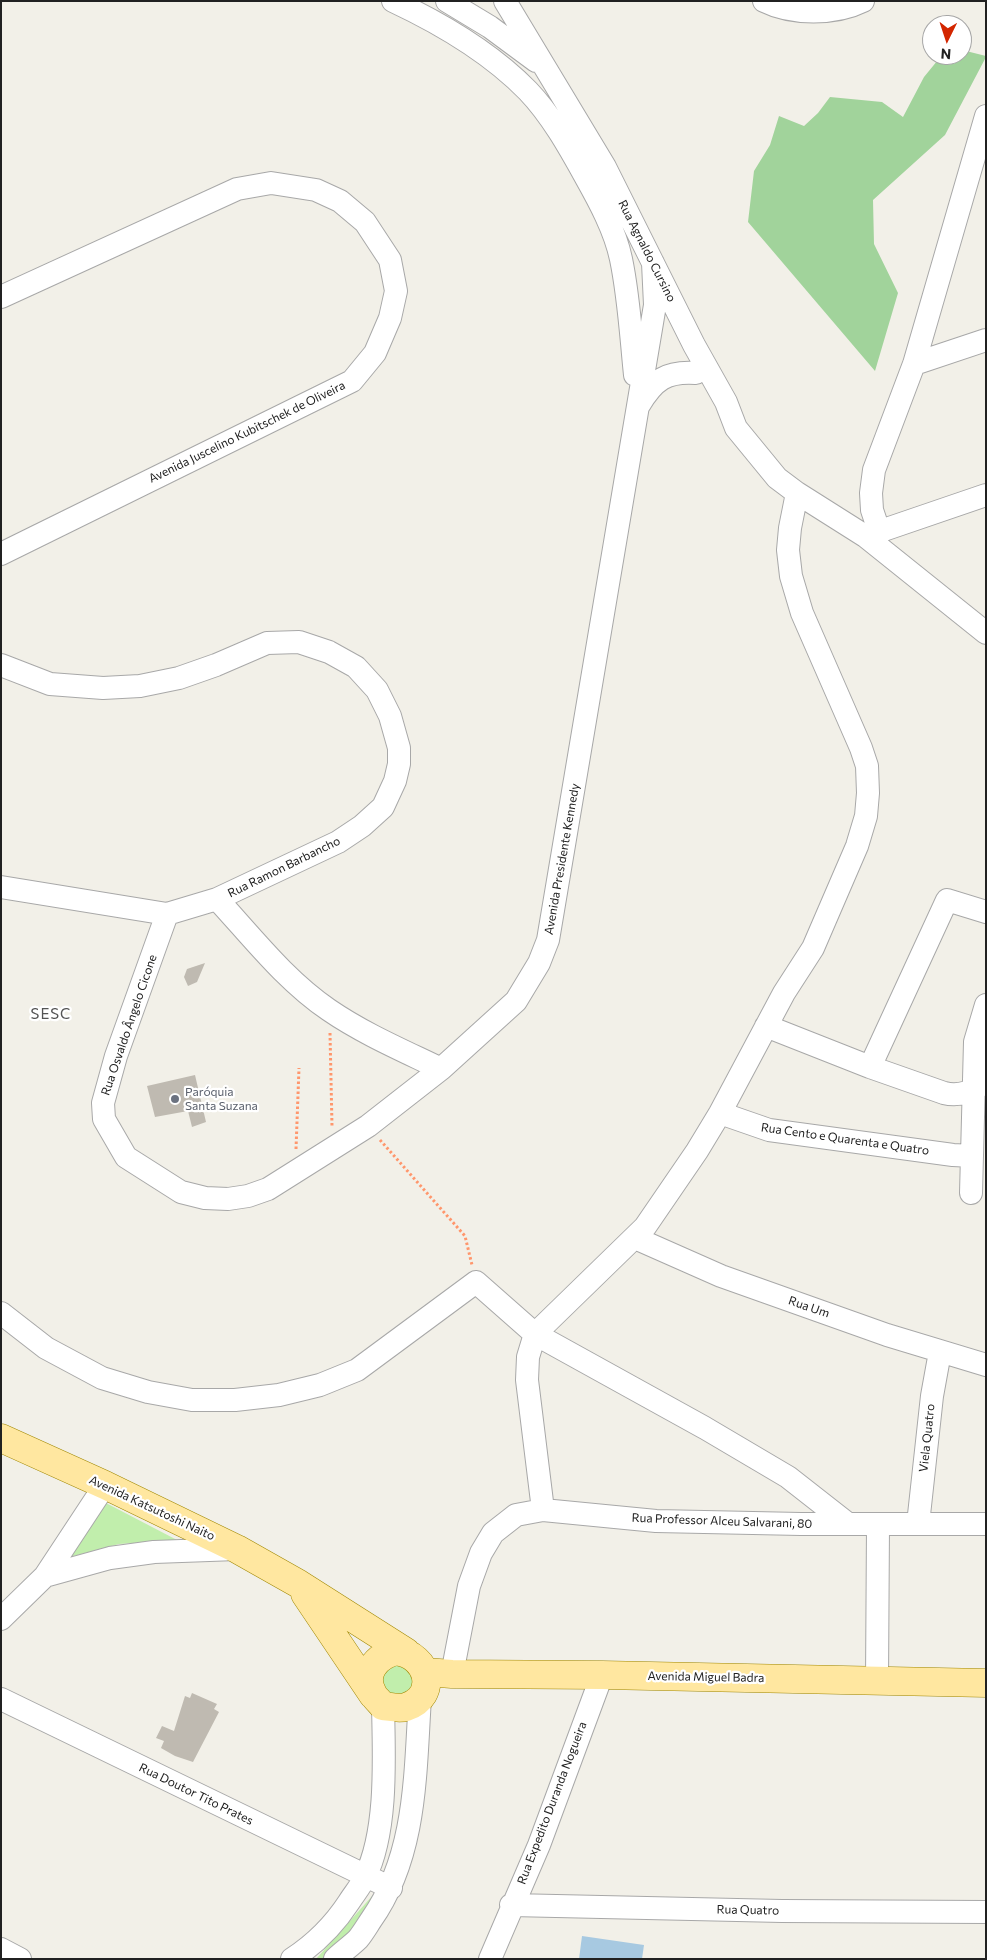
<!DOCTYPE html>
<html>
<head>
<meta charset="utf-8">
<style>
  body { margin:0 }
  #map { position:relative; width:987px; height:1960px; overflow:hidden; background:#f2f0e8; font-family:Commissioner,sans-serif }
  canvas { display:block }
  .frame { position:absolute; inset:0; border:2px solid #212121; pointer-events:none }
  .north { position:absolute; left:922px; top:15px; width:50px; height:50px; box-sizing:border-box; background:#fff; border:1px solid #a6a6a6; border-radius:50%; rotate:184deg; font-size:14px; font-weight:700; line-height:20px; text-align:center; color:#212121 }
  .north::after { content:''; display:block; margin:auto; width:18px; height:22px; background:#d32600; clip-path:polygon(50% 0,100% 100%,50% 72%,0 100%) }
</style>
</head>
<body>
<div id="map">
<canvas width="987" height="1960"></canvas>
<div class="frame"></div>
<div class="north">N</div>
</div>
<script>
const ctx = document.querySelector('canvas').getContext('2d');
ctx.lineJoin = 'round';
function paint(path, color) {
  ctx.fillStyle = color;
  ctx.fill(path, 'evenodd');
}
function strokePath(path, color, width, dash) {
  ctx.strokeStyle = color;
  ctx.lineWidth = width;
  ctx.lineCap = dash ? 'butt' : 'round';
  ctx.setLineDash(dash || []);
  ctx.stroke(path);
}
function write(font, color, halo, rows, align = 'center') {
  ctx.font = font + ' Commissioner,sans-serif';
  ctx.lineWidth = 4.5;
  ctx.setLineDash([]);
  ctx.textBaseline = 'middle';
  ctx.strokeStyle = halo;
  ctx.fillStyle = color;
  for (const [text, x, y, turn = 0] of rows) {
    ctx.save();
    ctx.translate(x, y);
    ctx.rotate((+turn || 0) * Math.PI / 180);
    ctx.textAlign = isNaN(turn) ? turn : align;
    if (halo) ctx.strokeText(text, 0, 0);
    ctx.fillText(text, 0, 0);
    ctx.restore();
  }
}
const grass = new Path2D(`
  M104 1502 177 1540 119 1544 66 1558Z
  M390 1663 409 1664 416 1686 398 1699 383 1690 381 1672Z
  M373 1895 379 1899 367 1916 325 1959H316Z`);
const forest = new Path2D(`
  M962 50 986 56V57L945 135 873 200 874 244 898 293 875 371 748 222 754 171 770 145 779 116 804 126 818 113 830 97 882 102 903 117 924 77 942 55H962Z`);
const water = new Path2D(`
  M582 1936 644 1945 642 1959H579Z`);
const building = new Path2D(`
  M205 963 197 982 188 986 184 977 187 969Z
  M195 1075 206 1122 192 1127 188 1111 155 1117 147 1086Z
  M192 1693 217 1704 214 1709 219 1712 193 1762 175 1756 161 1748 164 1741 156 1738 162 1726 174 1731 185 1696 190 1698Z`);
const path = new Path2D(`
  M330 1033 332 1126
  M380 1140 465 1236 472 1265
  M296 1149 299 1068`);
const minor = new Path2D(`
  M393 1C442 24 490 52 528 91 551 115 569 147 585 176 599 201 615 230 621 259 629 297 631 336 635 375
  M447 1 490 27 536 61
  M505 1 605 167 694 345 726 402 736 428 777 478 797 493 865 536 986 633
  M764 1C792 15 835 15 863 1
  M1 297 237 189 271 183 316 190 340 201 365 222 390 260 396 291 390 318 375 353 352 381 1 554
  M914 364 986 340
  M639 405C654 380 666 371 696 373
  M879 531 872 510 871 493 874 470 914 364 986 116
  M866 536 986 495
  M1 665 50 684 103 688 140 686 179 678 216 665 267 643 299 642 329 652 356 667 377 690 390 716 399 748V764L395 781 383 807 362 826 338 842 217 899 167 914 1 887
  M217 899C252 937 286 981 329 1010 364 1034 404 1051 441 1069
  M167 914 116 1056 103 1103 104 1119 126 1157 181 1192 205 1198 228 1199 248 1196 268 1189 368 1126 441 1069 516 1001 539 963 548 940 655 305 653 263
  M766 1026 870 1067 944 1093C960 1097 973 1091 986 1082
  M870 1067 947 900 986 912
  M720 1113 769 1130 953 1155 972 1156
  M971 1193 975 1042 986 1005
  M635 1238 721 1276 887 1335 986 1365
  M1 1313 46 1348 102 1378 148 1392 192 1400H235L279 1395 320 1385 357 1370 476 1282 535 1334 705 1428 788 1477 848 1524
  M543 1510 527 1380 528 1357 535 1334 645 1227 697 1151 720 1113 784 993 813 948 857 846 866 816 868 793 867 766 861 748 802 613 791 576 788 550 790 528 797 493
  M918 1524 932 1396 940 1352
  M45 1576 105 1485
  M1 1619 45 1576 110 1558 154 1552 237 1549
  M452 1674 469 1586 481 1553 493 1533 516 1515 543 1510 656 1521 801 1524H986
  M877 1681 878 1525
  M1 1699 391 1888
  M511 1905 782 1911 986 1912
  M1 1949 20 1959
  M292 1959C315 1944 334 1925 349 1902 354 1894 361 1886 365 1877 388 1831 384 1756 383 1706
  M335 1959C342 1952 351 1946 358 1939 363 1933 367 1926 371 1920 417 1855 415 1773 420 1698
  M490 1959 539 1845 602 1675`);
const major = new Path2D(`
  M1 1438 105 1485 237 1549 299 1584 406 1652
  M305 1594 373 1695
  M396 1651C429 1655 439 1696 406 1707 399 1709 391 1707 383 1706 380 1702 375 1698 373 1694 361 1673 377 1656 396 1651Z
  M425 1672 452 1674 602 1675 986 1683`);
const markers = [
  [175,1099,5,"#6b7280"]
];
const streetNames = [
  ["Rua Agnaldo Cursino",647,251,63],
  ["Avenida Juscelino Kubitschek de Oliveira",247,432,-26],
  ["Avenida Presidente Kennedy",562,859,-80],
  ["Rua Ramon Barbancho",284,867,-26],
  ["Rua Osvaldo Ângelo Cicone",129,1025,-71],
  ["Rua Cento e Quarenta e Quatro",845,1139,8],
  ["Rua Um",809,1307,19],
  ["Viela Quatro",927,1438,-84],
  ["Avenida Katsutoshi Naito",152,1508,25],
  ["Rua Professor Alceu Salvarani, 80",722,1521,2],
  ["Avenida Miguel Badra",706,1677,1],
  ["Rua Doutor Tito Prates",196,1794,26],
  ["Rua Expedito Duranda Nogueira",552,1803,-69],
  ["Rua Quatro",748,1910,1]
];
const worshipNames = [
  ["Paróquia",185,1092],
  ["Santa Suzana",185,1106]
];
const quarterNames = [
  ["SESC",51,1014]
];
paint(grass, '#c1eeac');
paint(forest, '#a1d39b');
paint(water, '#a7c9e1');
paint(building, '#bfbab1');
strokePath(minor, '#a8a8a8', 24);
strokePath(major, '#9f8700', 29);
strokePath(path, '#ff966c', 3, [2.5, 2.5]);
strokePath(minor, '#fff', 22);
strokePath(major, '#ffe7a0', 28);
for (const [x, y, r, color] of markers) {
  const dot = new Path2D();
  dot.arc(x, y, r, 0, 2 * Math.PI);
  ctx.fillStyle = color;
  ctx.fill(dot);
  strokePath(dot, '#fff', 2);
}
write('12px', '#212121', '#fff', streetNames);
write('12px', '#5b616d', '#fff', worshipNames, 'left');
ctx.letterSpacing = '1px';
write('15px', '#545454', '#fff', quarterNames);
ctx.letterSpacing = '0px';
</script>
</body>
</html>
